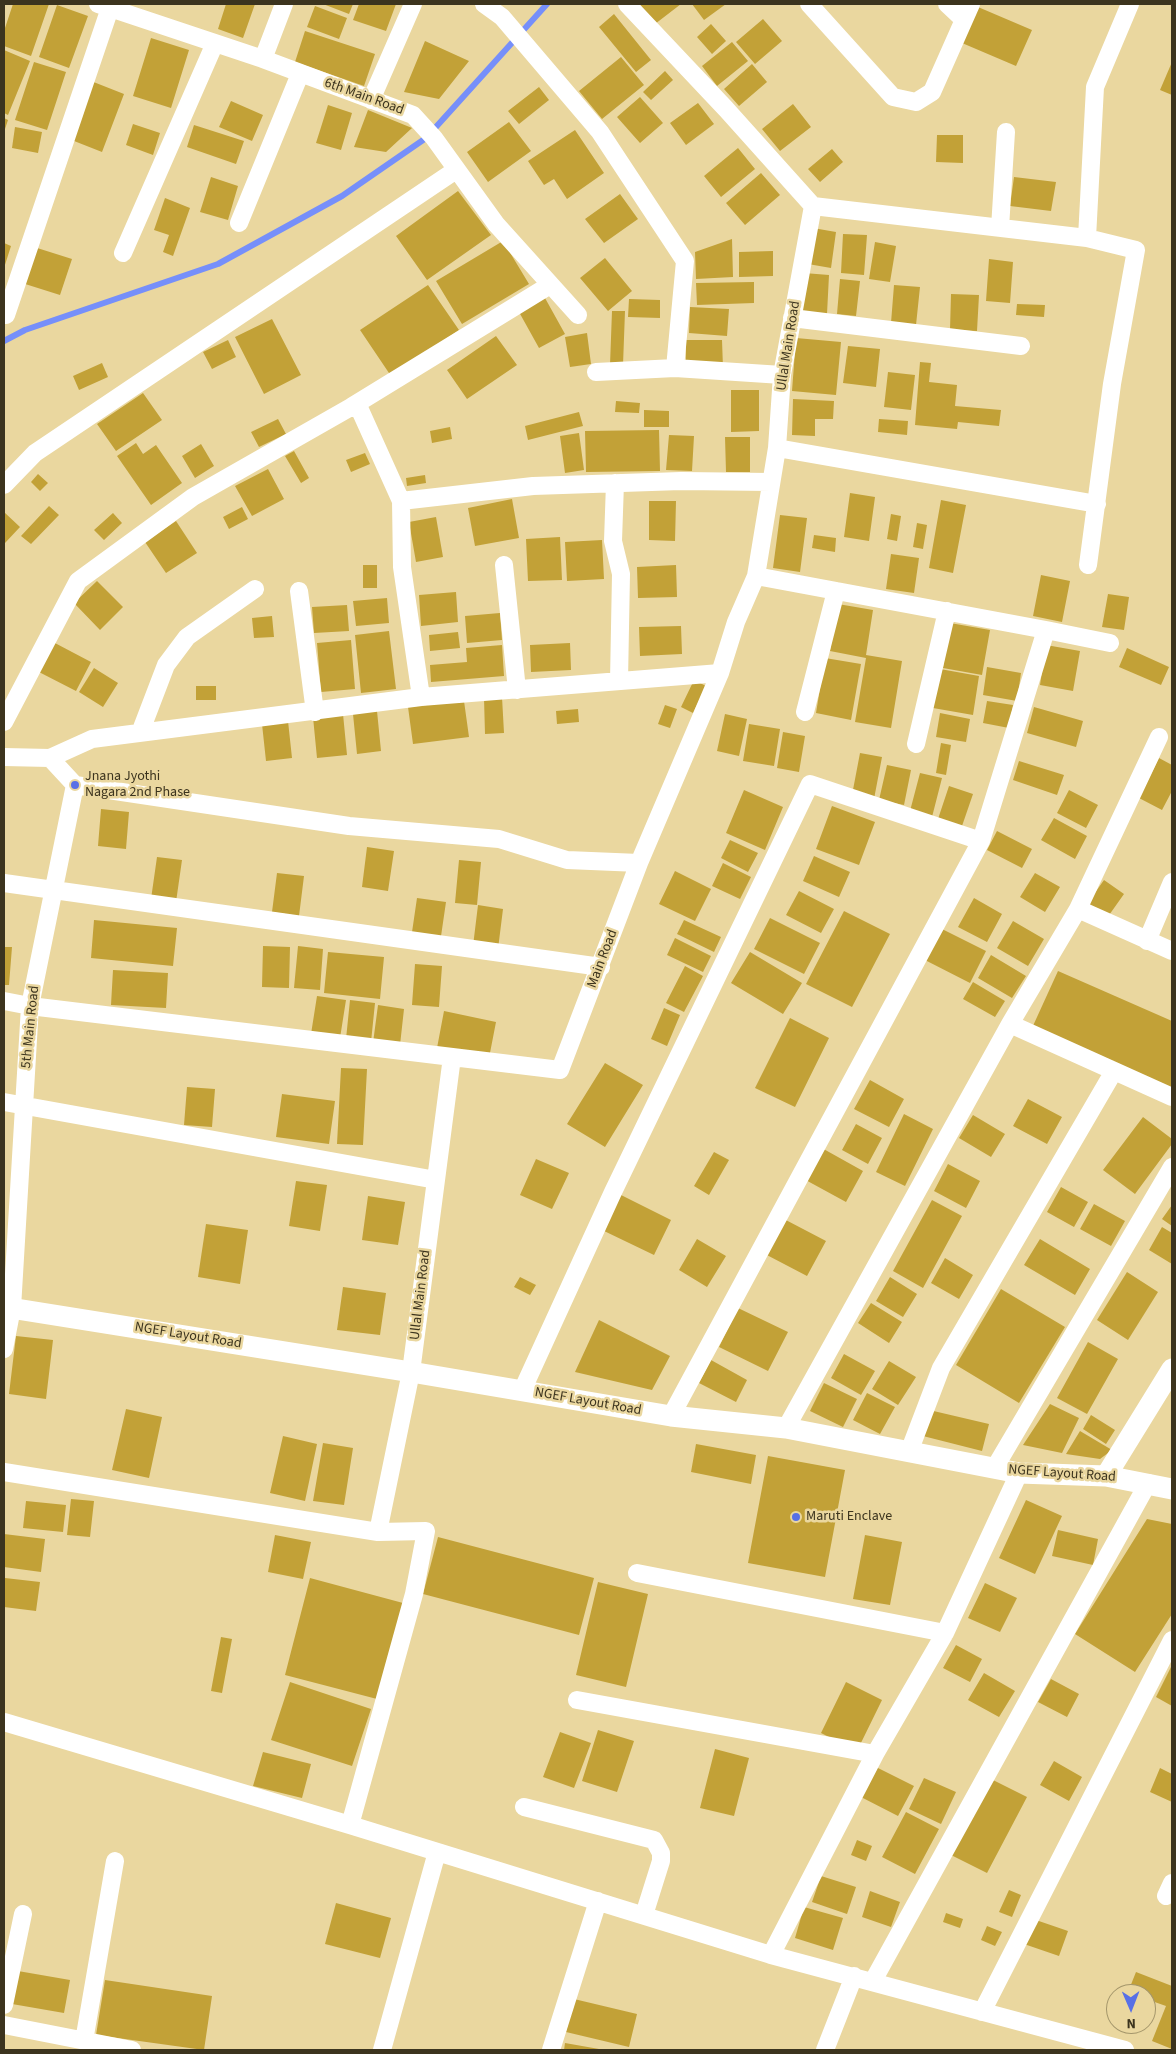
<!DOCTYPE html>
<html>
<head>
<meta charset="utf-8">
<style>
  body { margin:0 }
  #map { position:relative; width:1176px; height:2054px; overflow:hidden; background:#ead79f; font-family:"Source Sans 3",sans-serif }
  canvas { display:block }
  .frame { position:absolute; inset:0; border:5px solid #3c341e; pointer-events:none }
  .north { position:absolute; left:1106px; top:1984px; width:50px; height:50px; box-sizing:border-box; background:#ead79f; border:1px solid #a4966b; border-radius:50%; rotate:179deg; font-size:14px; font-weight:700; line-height:20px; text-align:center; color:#3c341e }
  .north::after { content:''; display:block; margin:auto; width:18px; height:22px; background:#5870e6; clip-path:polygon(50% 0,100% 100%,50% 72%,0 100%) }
</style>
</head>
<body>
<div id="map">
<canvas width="1176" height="2054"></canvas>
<div class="frame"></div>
<div class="north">N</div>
</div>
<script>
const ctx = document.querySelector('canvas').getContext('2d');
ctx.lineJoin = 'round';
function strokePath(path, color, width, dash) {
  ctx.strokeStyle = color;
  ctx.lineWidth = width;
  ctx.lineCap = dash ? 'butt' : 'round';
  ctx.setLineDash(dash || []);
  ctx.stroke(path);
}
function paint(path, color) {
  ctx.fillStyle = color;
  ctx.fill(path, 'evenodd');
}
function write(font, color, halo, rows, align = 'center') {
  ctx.font = font + ' "Source Sans 3",sans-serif';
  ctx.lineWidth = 5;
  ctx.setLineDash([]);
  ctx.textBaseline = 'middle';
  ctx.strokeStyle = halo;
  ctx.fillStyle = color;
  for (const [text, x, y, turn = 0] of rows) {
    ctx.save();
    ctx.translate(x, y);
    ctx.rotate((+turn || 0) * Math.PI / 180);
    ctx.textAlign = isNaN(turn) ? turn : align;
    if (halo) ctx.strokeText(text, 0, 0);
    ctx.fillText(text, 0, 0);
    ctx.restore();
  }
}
const stream = new Path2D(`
  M4 341 25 330 218 264 342 196 426 138 547 4`);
const building = new Path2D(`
  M13 4H49L31 56 4 46V31Z
  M226 4H255L243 38 218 29Z
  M323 4H353L349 14Z
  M359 4H396L386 31 353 20Z
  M639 4H681L655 24Z
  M692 4H726L704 20Z
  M57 5 88 16 69 68 39 57Z
  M315 6 347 18 339 39 307 27Z
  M978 7 1032 30 1016 66 962 43Z
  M614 14 651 60 636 72 599 27Z
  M763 19 782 41 755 64 736 42Z
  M711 24 726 41 712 54 697 37Z
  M305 31 375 54 364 86 295 62Z
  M151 38 189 50 171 108 133 96Z
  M425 41 469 61 439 99 404 92Z
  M732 42 748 61 717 86 702 66Z
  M4 50 30 61 8 115 4 113Z
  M621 57 644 85 602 119 579 91Z
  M34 62 66 72 47 130 15 120Z
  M1172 62V95L1160 90Z
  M752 64 767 82 739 106 724 89Z
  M665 71 673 80 651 100 643 92Z
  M91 81 124 94 102 152 69 139Z
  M539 87 549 100 519 124 508 111Z
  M640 97 663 123 640 143 617 117Z
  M231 101 263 115 252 141 219 127Z
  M698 103 714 124 686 145 670 123Z
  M793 104 811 127 780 151 762 129Z
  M328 105 352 113 341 150 316 143Z
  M368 110 412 128 386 152 354 147Z
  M4 118 8 120 4 132Z
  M509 122 531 151 488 182 467 152Z
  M133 124 160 133 153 155 126 145Z
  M194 125 244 141 236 164 187 147Z
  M15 127 42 132 38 153 12 148Z
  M575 130 604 173 567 199 554 179 544 185 528 161Z
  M937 135H963V163L936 162Z
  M738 148 755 169 721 197 704 176Z
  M832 149 843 162 820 182 808 169Z
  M761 173 780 195 745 225 726 203Z
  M211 177 238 186 228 220 200 212Z
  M1014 177 1056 182 1051 211 1010 206Z
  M458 191 491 235 427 280 396 236Z
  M620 194 638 219 604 243 585 219Z
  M165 198 190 208 173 256 163 252 169 235 154 230Z
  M813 228 836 232 831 268 808 264Z
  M843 234 867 235 864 275 841 273Z
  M732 239 733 277 696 279 695 252Z
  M503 241 529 284 462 324 436 281Z
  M875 242 896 246 890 282 869 279Z
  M4 243 11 246 4 268Z
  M34 247 72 259 60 295 22 283Z
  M773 251V276L739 277V252Z
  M605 258 632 291 608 311 580 278Z
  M989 259 1013 262 1010 303 986 301Z
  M804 273 829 275 827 314 802 312Z
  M840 279 860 281 856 316 837 314Z
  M754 282V303L697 305 696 283Z
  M428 285 459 330 391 376 360 330Z
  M894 285 920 287 916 325 891 323Z
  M951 294 979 295 977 331 950 330Z
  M545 298 565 334 539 348 519 312Z
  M629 299 660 300V318L628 317Z
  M1017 304 1045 305 1044 317 1016 315Z
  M690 307 729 309 727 336 689 333Z
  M612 311H625L623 365H610Z
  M272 319 301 375 264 394 235 337Z
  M587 333 591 364 570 367 565 337Z
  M496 336 517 365 467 399 447 370Z
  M796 338 841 342 836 395 792 391Z
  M228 340 236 357 212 369 203 352Z
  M686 340H722L723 368H686Z
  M848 346 880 349 876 387 843 383Z
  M920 362 931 363 929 382 957 385 955 406 1001 410 999 426 958 422 957 429 915 425Z
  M102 363 108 377 79 390 73 376Z
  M888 372 915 375 911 410 884 407Z
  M731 390H759V431L731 432Z
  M143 393 162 420 116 451 97 424Z
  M793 399 834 401 833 419H815V436L792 435Z
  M616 401 640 403 639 413 615 412Z
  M644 410 669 411V427H644Z
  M579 412 583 426 528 440 525 426Z
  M278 419 286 434 259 447 251 432Z
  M879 419 908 421 907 435 878 432Z
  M450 427 452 439 432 443 430 431Z
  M659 430 660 471 586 472 585 431Z
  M579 433 584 470 565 473 560 436Z
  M669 435 694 436 692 471 666 470Z
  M725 437H750V472H726Z
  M136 443 143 454 156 445 182 483 151 505 117 456Z
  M201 444 214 466 195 478 182 456Z
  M294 451 309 478 301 483 285 456Z
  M365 453 370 464 351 472 346 460Z
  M268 469 284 499 252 516 235 486Z
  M38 474 48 483 40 491 31 482Z
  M425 475 426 483 407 486 406 478Z
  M850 493 875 497 869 541 844 537Z
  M512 499 519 538 475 546 468 508Z
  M941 500 966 505 953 573 929 568Z
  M649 501H676L675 541 649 540Z
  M49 506 59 515 31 544 21 536Z
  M242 507 248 519 229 529 223 517Z
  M4 512 20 527 5 543 4 542Z
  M113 513 122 523 104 540 94 530Z
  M891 514 901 516 897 541 887 539Z
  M780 515 807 518 800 572 773 568Z
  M436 517 443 557 416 562 409 522Z
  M176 521 197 553 166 573 145 542Z
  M917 523 927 525 923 549 913 547Z
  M814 535 836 538 835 552 812 548Z
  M560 537 562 580 528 581 526 539Z
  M602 540 604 579 567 581 565 542Z
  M891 554 919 558 914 593 886 589Z
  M363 565H377V588H363Z
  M676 565 677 597 638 598 637 567Z
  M1041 575 1070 581 1062 622 1033 616Z
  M97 581 123 607 100 630 74 603Z
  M456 592 458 622 421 626 419 595Z
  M1108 594 1129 597 1124 630 1102 627Z
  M387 598 389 623 356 626 353 601Z
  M838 604 873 610 866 655 902 661 891 728 855 722 866 658 830 651Z
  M347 605 349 631 314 633 312 607Z
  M500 613 502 640 467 643 465 616Z
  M272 616 274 637 254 638 252 618Z
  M950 623 990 630 982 675 943 668Z
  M681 626 682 654 640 656 639 627Z
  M389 631 396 689 361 693 355 635Z
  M458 632 460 648 430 651 429 635Z
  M351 640 355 689 321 692 317 643Z
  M53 642 91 662 76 691 37 671Z
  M570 643 571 670 531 672 530 645Z
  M502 645 504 676 431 682 430 665 467 662 466 648Z
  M1046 645 1080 651 1073 691 1040 685Z
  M1127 648 1169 667 1161 685 1119 667Z
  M825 658 861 664 851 720 816 713Z
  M987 667 1021 673 1017 701 983 695Z
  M94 668 118 683 103 707 79 692Z
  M940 669 979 676 973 715 933 708Z
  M694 680 706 686 693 713 681 707Z
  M196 686H216V700H196Z
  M502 697 504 733 485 734 484 698Z
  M464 701 469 737 413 744 408 707Z
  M987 701 1013 705 1009 728 983 723Z
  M665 705 677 709 670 728 658 724Z
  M1034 707 1083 721 1076 747 1027 733Z
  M578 709 579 722 557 724 556 711Z
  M377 711 381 751 357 754 353 714Z
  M940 713 970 719 966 742 936 737Z
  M343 714 347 755 317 758 313 717Z
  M725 714 747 719 739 756 717 751Z
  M288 721 292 758 266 761 262 724Z
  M749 724 780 729 774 766 743 761Z
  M783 732 805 736 799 772 777 768Z
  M941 743 951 745 946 775 936 773Z
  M860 753 882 757 874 799 852 795Z
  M1159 758 1172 765V791L1162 810 1139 798Z
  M1019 761 1064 775 1057 795 1013 780Z
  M887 765 911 770 904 805 879 800Z
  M920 773 942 778 932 817 910 811Z
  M949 786 973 794 962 826 938 819Z
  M744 790 783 807 765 850 726 833Z
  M1069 790 1098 805 1086 828 1057 813Z
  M832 806 875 822 859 865 816 849Z
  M101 809 129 812 126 849 98 846Z
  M1054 818 1087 836 1075 859 1041 840Z
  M997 831 1032 849 1022 868 987 850Z
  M730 840 758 853 748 872 721 858Z
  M367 847 394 851 388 891 362 887Z
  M814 856 850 872 839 897 803 881Z
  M157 857 182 860 176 902 151 899Z
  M459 860 481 862 477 905 455 903Z
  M723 863 751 877 740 899 712 886Z
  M675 871 711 889 695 921 659 904Z
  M277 873 304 876 299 916 272 912Z
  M1035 873 1060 887 1045 912 1020 897Z
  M1104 880 1124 894 1107 918 1087 904Z
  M799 891 834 909 821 933 786 915Z
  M417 898 446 902 440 943 411 939Z
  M974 898 1002 914 987 942 958 927Z
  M478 905 503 909 498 949 473 946Z
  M844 911 890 934 852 1007 806 984Z
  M770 918 820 943 804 974 754 949Z
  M94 920 177 928 173 966 91 958Z
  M684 920 721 937 714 952 677 934Z
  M1013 921 1044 939 1028 966 997 948Z
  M938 927 986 951 970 983 921 958Z
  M675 938 711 956 703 972 667 955Z
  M263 946 290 947 289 988 262 987Z
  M298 946 323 949 320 990 294 988Z
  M4 947H12L9 985H4Z
  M328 952 384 957 380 999 324 993Z
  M750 952 802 983 783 1014 731 983Z
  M991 955 1026 976 1012 998 978 978Z
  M415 964 442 966 439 1007 412 1005Z
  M685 966 703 976 684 1012 666 1003Z
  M113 970 168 973 166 1008 111 1005Z
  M1058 971 1172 1021V1089L1032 1028Z
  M973 982 1005 1001 995 1017 963 999Z
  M317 996 346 1000 340 1038 311 1034Z
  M350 1000 375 1003 371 1042 346 1039Z
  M378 1005 404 1009 400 1045 373 1043Z
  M664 1008 680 1015 667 1046 651 1039Z
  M444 1011 496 1022 489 1058 437 1048Z
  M790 1018 829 1038 795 1107 755 1088Z
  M605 1063 643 1085 605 1147 567 1124Z
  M341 1068 367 1069 363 1145 337 1144Z
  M870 1080 904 1099 889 1127 854 1109Z
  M187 1087 215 1089 212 1127 184 1125Z
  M282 1094 335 1101 329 1144 276 1137Z
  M1028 1099 1062 1117 1047 1144 1013 1126Z
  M904 1114 933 1129 905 1186 876 1172Z
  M973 1115 1005 1134 991 1157 959 1138Z
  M1143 1117 1172 1139V1144L1135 1194 1103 1170Z
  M856 1124 882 1138 868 1164 842 1150Z
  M820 1147 863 1171 846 1202 802 1178Z
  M714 1152 729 1160 709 1195 694 1186Z
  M536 1159 569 1173 552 1209 520 1195Z
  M948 1164 980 1181 966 1208 934 1191Z
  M296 1181 327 1185 320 1231 289 1226Z
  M1061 1187 1088 1202 1074 1227 1047 1212Z
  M619 1194 671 1220 654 1255 602 1230Z
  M368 1196 405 1202 398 1245 362 1240Z
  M932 1200 962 1216 923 1288 893 1271Z
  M1094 1204 1125 1221 1111 1246 1080 1229Z
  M1172 1205V1226L1162 1219Z
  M782 1218 826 1241 807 1276 763 1253Z
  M206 1224 248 1230 240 1284 198 1277Z
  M1162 1227 1172 1233V1264L1149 1250Z
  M697 1239 726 1256 707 1287 679 1270Z
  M1040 1239 1090 1269 1075 1295 1024 1265Z
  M945 1258 973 1275 959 1299 931 1283Z
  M1127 1272 1158 1292 1128 1340 1097 1320Z
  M520 1277 536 1285 530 1295 514 1287Z
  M890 1277 917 1294 903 1317 876 1301Z
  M343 1287 386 1293 380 1335 337 1330Z
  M1001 1289 1065 1327 1019 1403 956 1365Z
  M871 1303 902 1322 889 1343 858 1323Z
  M738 1308 788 1332 768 1371 719 1347Z
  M599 1320 670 1356 652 1390 575 1372Z
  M16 1336 53 1340 46 1399 9 1394Z
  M1088 1342 1118 1359 1087 1414 1057 1398Z
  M844 1354 875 1371 861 1395 831 1378Z
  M711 1360 747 1380 736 1402 699 1383Z
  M889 1361 916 1377 898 1405 872 1389Z
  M824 1383 857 1399 843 1427 810 1411Z
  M867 1393 895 1407 880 1434 853 1420Z
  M1050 1404 1079 1418 1062 1453 1023 1445Z
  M126 1409 162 1417 149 1478 112 1470Z
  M925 1409 989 1424 982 1451 919 1435Z
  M1091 1415 1115 1430 1106 1444 1083 1429Z
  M1080 1431 1112 1450 1100 1459 1066 1454Z
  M283 1436 317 1444 305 1501 270 1493Z
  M323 1443 353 1448 344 1505 313 1501Z
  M696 1444 756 1455 751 1484 691 1472Z
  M768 1456 845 1470 825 1577 748 1563Z
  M71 1499 94 1501 90 1537 67 1535Z
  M1026 1500 1062 1516 1035 1574 999 1558Z
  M26 1501 66 1505 63 1532 23 1528Z
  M1147 1519 1172 1524V1614L1135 1672 1075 1634Z
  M1058 1530 1098 1539 1093 1565 1052 1556Z
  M4 1534 45 1539 41 1572 4 1567Z
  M275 1535 311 1542 303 1579 268 1572Z
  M865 1535 902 1542 890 1605 853 1599Z
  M438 1537 594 1578 579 1635 423 1594Z
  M5 1578 40 1582 36 1611 4 1607Z
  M310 1578 403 1603 377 1699 285 1675Z
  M598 1582 648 1594 626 1687 576 1675Z
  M985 1583 1017 1598 1000 1632 968 1618Z
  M221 1637 232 1639 222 1693 211 1691Z
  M956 1645 982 1659 970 1682 943 1668Z
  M1172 1665V1706L1156 1697Z
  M984 1673 1015 1691 999 1717 968 1700Z
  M1051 1679 1079 1694 1067 1717 1038 1702Z
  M290 1682 371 1709 352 1766 271 1740Z
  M846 1682 882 1700 857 1751 821 1733Z
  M598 1730 634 1741 617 1792 582 1781Z
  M560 1732 591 1743 574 1788 543 1777Z
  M715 1749 749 1758 734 1816 700 1808Z
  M263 1752 311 1764 302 1798 253 1786Z
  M1054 1761 1082 1777 1069 1801 1040 1785Z
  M874 1766 914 1786 898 1816 859 1796Z
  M1160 1768 1172 1774V1802L1150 1792Z
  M924 1778 956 1792 941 1824 909 1809Z
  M989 1778 1027 1797 987 1873 949 1854Z
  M906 1812 939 1829 915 1874 882 1857Z
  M857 1840 872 1846 866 1861 851 1855Z
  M821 1876 856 1887 847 1914 812 1902Z
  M1009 1890 1021 1895 1012 1917 999 1912Z
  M870 1891 900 1902 891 1927 862 1917Z
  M336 1903 391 1918 380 1958 325 1944Z
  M804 1907 843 1918 833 1950 795 1938Z
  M946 1913 963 1919 960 1928 943 1922Z
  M1033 1919 1068 1931 1059 1956 1024 1944Z
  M987 1926 1002 1932 995 1946 981 1940Z
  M18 1971 70 1980 64 2013 12 2004Z
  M1136 1972 1172 1986V2049L1152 2041 1166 2006 1146 1999V1994L1128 1992Z
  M105 1980 212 1996 204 2050 96 2035Z
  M574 1999 637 2014 629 2047 566 2032Z
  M565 2043 599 2049V2050H564Z`);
const minor = new Path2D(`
  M98 4 263 59 413 115 434 138 496 224 578 315
  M484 4 502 17 600 132 685 261 675 368 782 375
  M627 4 726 109 813 206
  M809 4 893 97 916 102 932 92 971 4
  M947 4 964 20
  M263 59 284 4
  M371 100 413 4
  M813 206 1087 238 1136 250 1112 384 1088 565
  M239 223 300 74
  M1000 228 1006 132
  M1087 238 1095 87 1130 4
  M123 253 215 43
  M6 315 110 8
  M792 318 1021 346
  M596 372 675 368
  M351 407 360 410 401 501
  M777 448 1097 504
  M615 483 613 541 621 574 619 681
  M4 485 35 453 456 170
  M504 565 517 690
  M756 576 1046 630 981 841
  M299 591 315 712
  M1046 630 1110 643
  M421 697 402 567 401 501 533 486 681 481 771 482
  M805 712 836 591
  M4 722 78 581 193 497 351 407 550 285
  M140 733 166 665 187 637 255 589
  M916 744 947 611
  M4 757 50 758 92 739 421 697 720 673
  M75 785 349 826 499 839 567 860 639 863
  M4 883 601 967
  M1078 909 1172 951
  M1147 941 1172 882
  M4 1001 30 1006 560 1070 639 863 720 673 736 622 756 576 777 448 782 375 813 206
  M1010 1024 1078 909 1159 737
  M4 1102 436 1180
  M4 1349 12 1308 30 1006 75 785 50 758
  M522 1391 613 1192 810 784 981 841 671 1416
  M786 1428 1010 1024 1172 1097
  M909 1452 941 1368 1114 1071
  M994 1469 1172 1167
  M4 1472 378 1532 426 1531 414 1594 350 1825
  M1019 1473 945 1633 875 1754 771 1955 1125 2050
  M378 1532 411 1372 452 1057
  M637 1573 945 1633
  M577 1700 875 1754
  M4 1722 350 1825 771 1955
  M524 1807 654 1840 661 1853V1861L644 1915
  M1166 1896 1172 1883
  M873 1981 1148 1483
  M4 2005 23 1914
  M982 2012 1172 1640
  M4 2025 132 2050
  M84 2041 115 1861
  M382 2050 437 1852
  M551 2050 598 1901
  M825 2050 854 1976`);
const tertiary = new Path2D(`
  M4 1307 411 1372 671 1416 786 1428 1019 1473 1106 1476 1172 1489
  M1106 1476 1172 1369`);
const markers = [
  [75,785,5,"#5870e6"],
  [796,1517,5,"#5870e6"]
];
const streetNames = [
  ["6th Main Road",364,97,20],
  ["Ullal Main Road",789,346,-81],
  ["Main Road",603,959,-69],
  ["5th Main Road",31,1027,-84],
  ["Ullal Main Road",421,1295,-83],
  ["NGEF Layout Road",188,1336,9],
  ["NGEF Layout Road",588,1402,10],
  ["NGEF Layout Road",1062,1474,4]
];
const poiNames = [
  ["Jnana Jyothi",85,777],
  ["Nagara 2nd Phase",85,793],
  ["Maruti Enclave",806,1517]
];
strokePath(stream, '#768ffa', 6);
paint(building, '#c2a137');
strokePath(minor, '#fff', 18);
strokePath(tertiary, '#fff', 21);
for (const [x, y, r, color] of markers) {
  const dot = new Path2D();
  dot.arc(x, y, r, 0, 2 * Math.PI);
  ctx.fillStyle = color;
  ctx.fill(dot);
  strokePath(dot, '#ead79f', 2);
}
write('14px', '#3c341e', '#ead79f', streetNames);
write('14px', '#3c341e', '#ead79f', poiNames, 'left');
</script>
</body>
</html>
